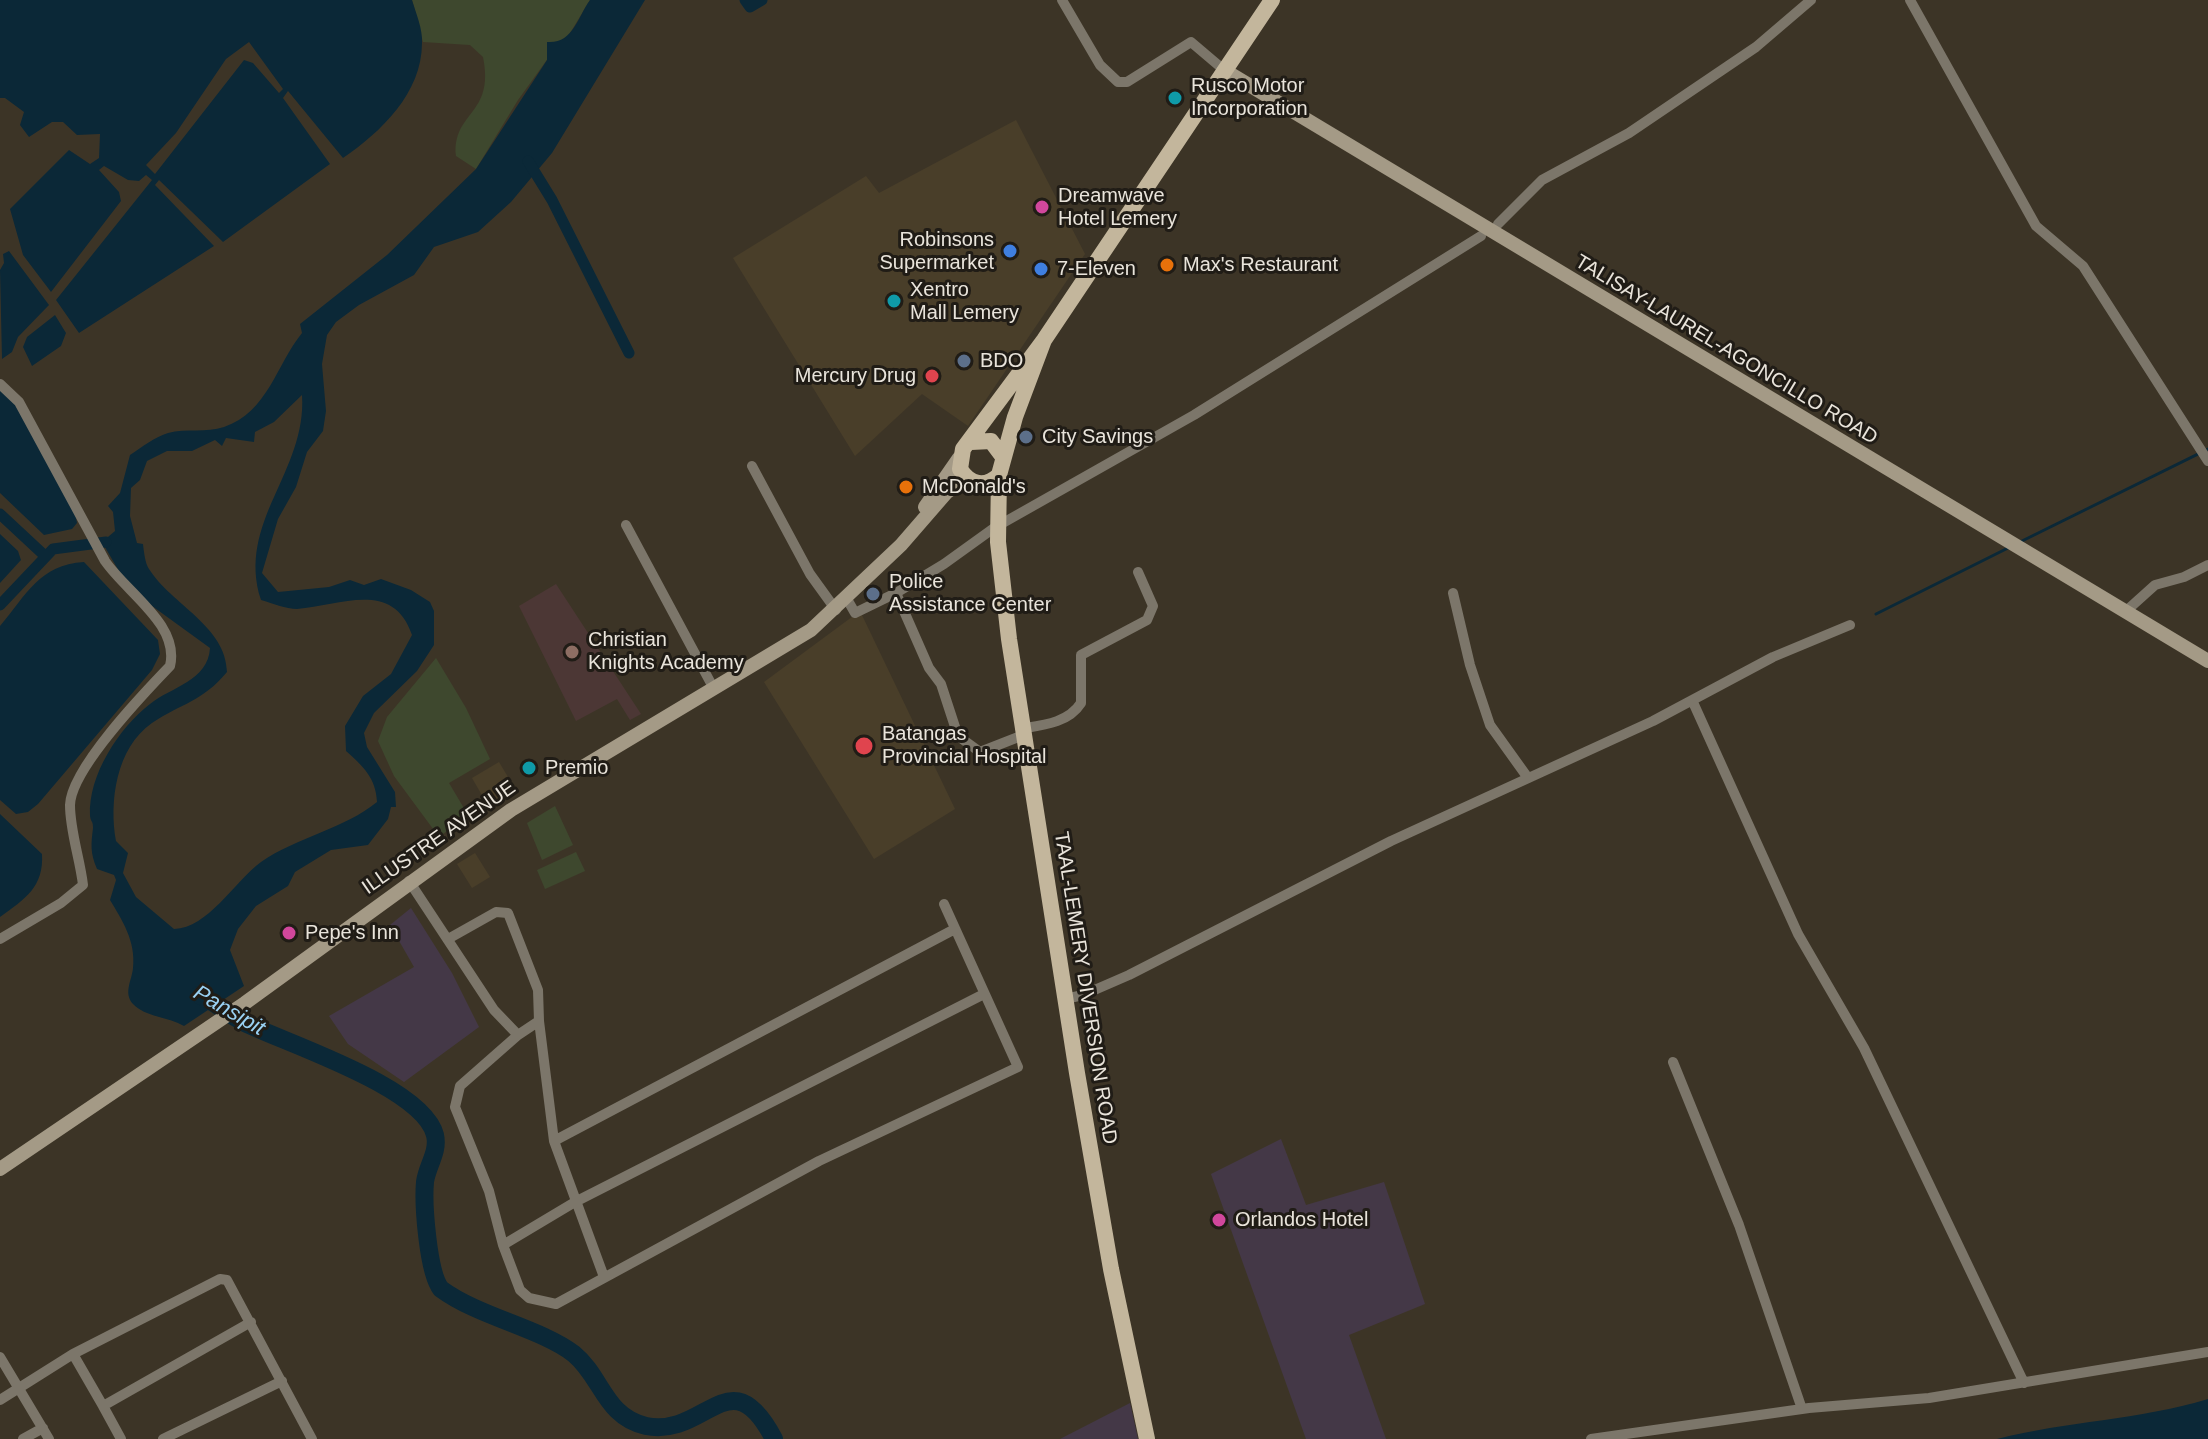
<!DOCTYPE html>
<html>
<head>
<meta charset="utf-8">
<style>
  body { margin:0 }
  canvas { display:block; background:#3c3426 }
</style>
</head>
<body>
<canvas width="2208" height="1439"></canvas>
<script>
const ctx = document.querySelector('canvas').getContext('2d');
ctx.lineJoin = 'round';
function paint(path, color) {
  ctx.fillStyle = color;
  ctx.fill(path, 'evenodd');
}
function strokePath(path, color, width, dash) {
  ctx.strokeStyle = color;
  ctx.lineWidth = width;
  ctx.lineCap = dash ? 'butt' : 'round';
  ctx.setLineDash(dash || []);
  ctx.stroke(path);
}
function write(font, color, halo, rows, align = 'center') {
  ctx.font = font + ' Arial,sans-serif';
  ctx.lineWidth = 6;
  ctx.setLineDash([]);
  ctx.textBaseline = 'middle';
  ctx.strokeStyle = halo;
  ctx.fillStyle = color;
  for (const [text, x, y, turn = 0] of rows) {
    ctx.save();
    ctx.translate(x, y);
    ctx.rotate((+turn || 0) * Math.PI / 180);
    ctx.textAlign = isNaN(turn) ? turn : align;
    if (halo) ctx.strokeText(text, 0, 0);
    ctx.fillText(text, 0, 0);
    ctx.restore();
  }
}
const built = new Path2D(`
  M1016 120 1085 254 968 426 922 394 855 456 733 258 866 176 879 193Z
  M860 611 955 809 874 859 764 682Z
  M499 762 517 792 490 809 472 778Z
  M475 853 490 877 472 888 457 864Z`);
const industrial = new Path2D(`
  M411 908 452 973 479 1027 404 1082 348 1044 329 1016 414 967 390 925Z
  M1281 1139 1306 1205 1384 1182 1425 1304 1349 1335 1386 1439H1306L1211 1174Z
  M1130 1403 1138 1439H1060Z`);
const education = new Path2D(`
  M556 584 641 714 630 720 617 699 576 721 519 606Z`);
const green = new Path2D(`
  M412 0H590L567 38 559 43 518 100 476 169 456 156C452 111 495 116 483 57L470 45 423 42Z
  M436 658 466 708 490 759 449 783 468 815 439 837 394 776 378 741 387 717Z
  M555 806 573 845 542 860 527 823Z
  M576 852 585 871 545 889 537 870Z`);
const water = new Path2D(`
  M0 0H412C416 13 423 30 422 43 422 93 381 132 343 158L288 91 283 98 330 164 223 242 159 180 155 185 214 246 79 333 56 300 152 180 146 175 139 181 128 180 104 166 99 170 119 192 121 201 51 292 23 255 10 209 69 150 90 164 99 158 100 134 77 135 63 122H52L29 137 20 125 24 112 5 98H0ZM249 42 283 89 279 93 253 63 244 60 155 174 146 165 176 133 226 59Z
  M590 0H645L552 153 511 202 478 232 434 247 414 275 359 305 336 322 327 335 322 364 326 411 323 431 307 452 296 487 278 519 262 573 278 592 329 587 350 580 364 585 381 579 411 590 430 602 434 611V645L417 671 374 713 364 733 367 747 395 792 396 807H391L388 819 368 845 331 850 295 872 288 886 256 906 238 929 230 950 244 986 184 1026C169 1017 145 1017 133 1004 123 993 132 980 133 968 136 941 122 920 110 900L116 880 114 875 97 869C90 853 91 844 93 828 93 820 91 823 90 816 88 775 119 728 150 704 171 687 208 681 210 648L130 590 102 542 115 531 113 512 108 506 120 493 130 455C142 447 155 437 168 433 186 428 206 433 224 427 268 412 276 365 302 333L300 324 387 255 476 169 547 60V42C573 44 577 18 590 0ZM302 395C307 472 236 522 261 600 272 603 286 609 297 609 340 606 393 579 412 635L391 674 363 696 345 726 346 751C363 766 376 778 377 802 344 829 297 837 261 862 234 882 208 928 174 929L136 897 123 873 128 853 116 841C109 802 116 748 152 723 182 703 202 702 227 672 226 626 172 605 149 569 145 563 144 552 143 544L137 543 130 516 131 488 140 480 147 461 167 451H192L215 440 222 446 226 438 254 442 255 432 274 422Z
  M9 251 49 305 18 337 12 352 2 359 0 270 4 263 3 254Z
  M55 315 66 333 61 346 32 366 23 347 27 337Z
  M0 387 15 401 75 513 77 523 72 529 44 535 0 493Z
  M0 534 18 551 21 560 0 583Z
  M84 562 158 640 160 654 152 670 38 804 28 812 16 814 0 800V626C27 594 39 565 84 562Z
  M0 814 42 854C44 887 25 899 0 917Z
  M2208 1399V1439H1997C2067 1421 2139 1420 2208 1399Z`);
const stream = new Path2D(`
  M2022 541 2208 449
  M1876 614 2008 548`);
const canal = new Path2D(`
  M745 0 750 7 762 0
  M528 161 552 200 629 353
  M0 514 44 555
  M0 605 53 549 106 542`);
const river = new Path2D(`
  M199 995C216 1002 228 1015 245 1023 288 1044 423 1087 435 1135 439 1152 427 1166 425 1182 423 1204 428 1273 441 1289 479 1317 540 1328 574 1354 602 1377 605 1417 646 1426 707 1438 730 1355 774 1439`);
const street = new Path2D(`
  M1062 0 1100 65 1118 82H1127L1191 42 1224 70
  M1910 0 2036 226 2083 266 2208 461
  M1498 224 1542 180 1629 133 1756 47 1811 0
  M0 384 19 402 105 561C127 593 180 625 170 666 144 693 71 769 70 805 70 831 80 859 83 885L61 903 0 939
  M752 466 810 574 836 610
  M626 525 714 689
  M896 593 944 564 994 528 1194 415 1481 236
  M1453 593 1470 665 1490 725 1528 778
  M847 599 855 613 896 593 929 668 941 684 958 736 980 752 1026 734
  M2125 612 2155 585 2184 577 2208 565
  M1692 700 1798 934 1864 1048 2024 1383
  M1025 728C1045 725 1069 722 1081 703V655L1147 620 1153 606 1138 572
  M409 881 494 1010 518 1035 539 1021 538 990 508 913 496 912 448 939
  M1065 999 1083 995 1129 975 1391 841 1653 721 1773 657 1850 625
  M539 1021 554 1141 604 1277
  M518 1035 460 1086 455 1107 489 1191 503 1245 520 1290 529 1298 556 1304 819 1161 1018 1067 944 904
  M1673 1062 1739 1225 1802 1409
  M554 1141 953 930
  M503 1245 575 1202 984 994
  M73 1354 103 1406 251 1322
  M0 1357 49 1439
  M0 1400 73 1354 220 1279 227 1280 312 1439
  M103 1406 121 1439
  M23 1439 43 1428
  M163 1439 282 1381
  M1591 1439 1809 1408 1929 1398 2208 1352`);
const secondary = new Path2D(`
  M1224 70 2208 661
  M925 507 959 458
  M0 1169 245 1003 511 810 811 630 901 545 947 492 966 478`);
const primary = new Path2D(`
  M1044 340 1015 417 999 475C985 488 970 485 960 469L963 449 1044 340 1272 0
  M971 442 991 441 1003 457
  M999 475 998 542 1009 639 1077 1073 1111 1269 1147 1439`);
const markers = [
  [1175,98,8,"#0f9aa8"],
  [1042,207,8,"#d1479c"],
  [1010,251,8,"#3f7fe0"],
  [1167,265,8,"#e8710a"],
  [1041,269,8,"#3f7fe0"],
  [894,301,8,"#0f9aa8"],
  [964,361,8,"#5c6f8a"],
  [932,376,8,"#e0444e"],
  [1026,437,8,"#5c6f8a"],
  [906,487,8,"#e8710a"],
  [873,594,8,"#5c6f8a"],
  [572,652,8,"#8d6e63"],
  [864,746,10,"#e0444e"],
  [529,768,8,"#0f9aa8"],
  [289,933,8,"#d1479c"],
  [1219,1220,8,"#d1479c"]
];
const poiNames = [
  ["Rusco Motor",1191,86],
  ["Incorporation",1191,109],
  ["Dreamwave",1058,196],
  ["Hotel Lemery",1058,219],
  ["Robinsons",994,240,"right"],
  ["Supermarket",994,263,"right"],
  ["Max's Restaurant",1183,265],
  ["7-Eleven",1057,269],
  ["Xentro",910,290],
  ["Mall Lemery",910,313],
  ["BDO",980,361],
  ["Mercury Drug",916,376,"right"],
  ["City Savings",1042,437],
  ["McDonald's",922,487],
  ["Police",889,582],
  ["Assistance Center",889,605],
  ["Christian",588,640],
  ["Knights Academy",588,663],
  ["Batangas",882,734],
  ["Provincial Hospital",882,757],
  ["Premio",545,768],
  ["Pepe's Inn",305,933],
  ["Orlandos Hotel",1235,1220]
];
const streetNames = [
  ["TALISAY-LAUREL-AGONCILLO ROAD",1726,350,31],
  ["ILLUSTRE AVENUE",439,838,-35],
  ["TAAL-LEMERY DIVERSION ROAD",1085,988,81]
];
const waterNames = [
  ["Pansipit",229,1011,30]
];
paint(built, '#493e29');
paint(industrial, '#443847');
paint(education, '#4c3735');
paint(green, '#3e482e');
paint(water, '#0b2837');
strokePath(stream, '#0b2837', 3);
strokePath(canal, '#0b2837', 11);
strokePath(river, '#0b2837', 18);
strokePath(street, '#7c766a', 10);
strokePath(secondary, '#a49a86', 14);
strokePath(primary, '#c3b69c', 16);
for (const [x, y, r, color] of markers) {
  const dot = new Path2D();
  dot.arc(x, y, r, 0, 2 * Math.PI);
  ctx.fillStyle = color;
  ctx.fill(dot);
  strokePath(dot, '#201c16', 3);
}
write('20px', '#e9e4db', '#201c16', poiNames, 'left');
write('20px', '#e9e4db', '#201c16', streetNames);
write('italic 22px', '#9ad1f3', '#201c16', waterNames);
</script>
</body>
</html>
